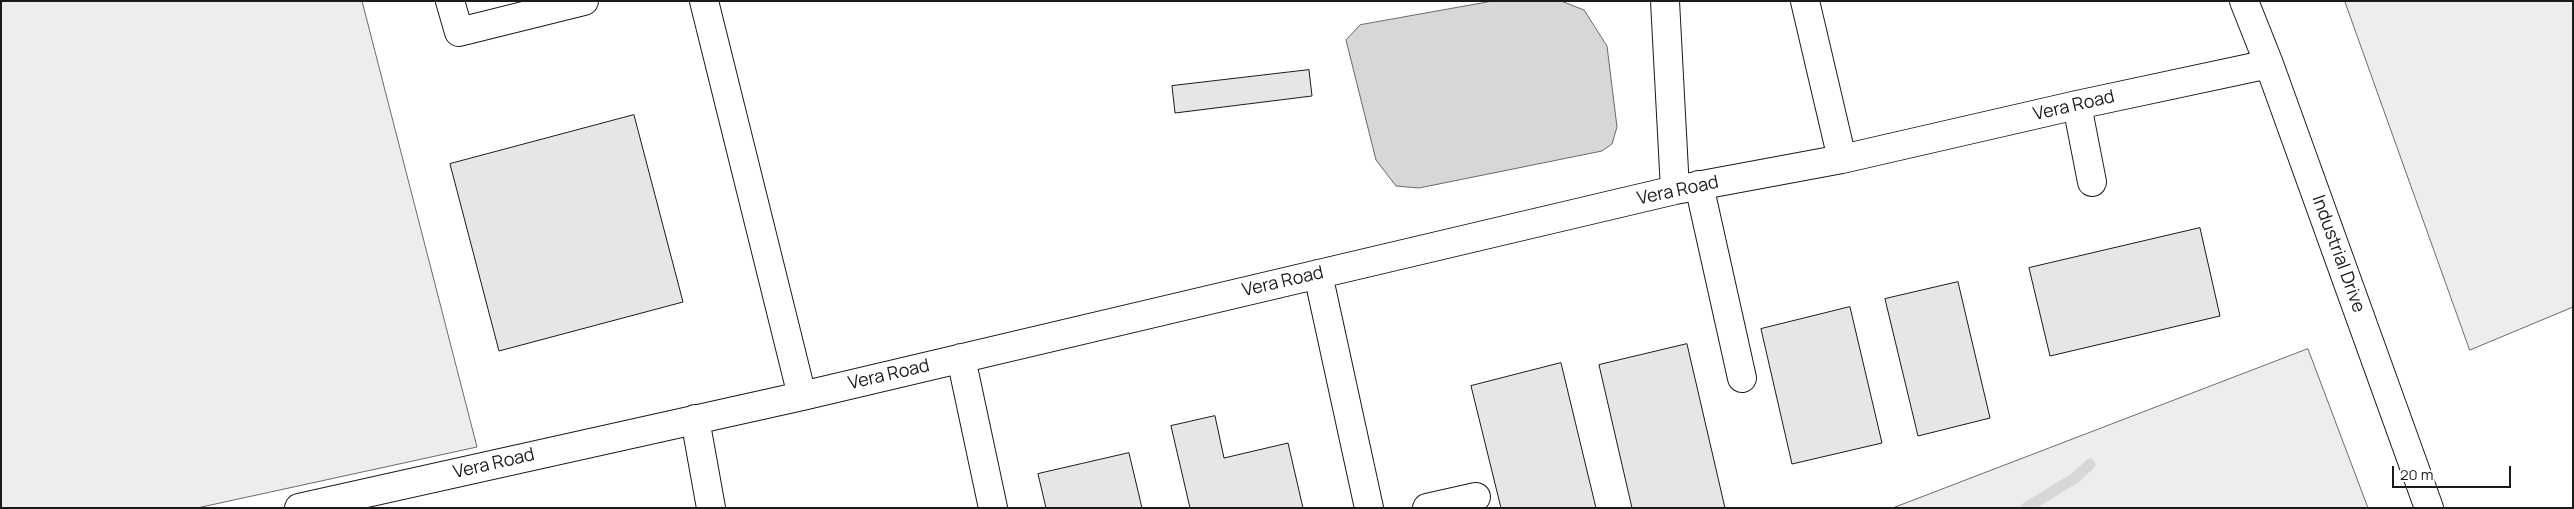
<!DOCTYPE html>
<html>
<head>
<meta charset="utf-8">
<style>
  body { margin:0 }
  #map { position:relative; width:2574px; height:509px; overflow:hidden; background:#fff; font-family:Manrope,sans-serif }
  canvas { display:block }
  .frame { position:absolute; inset:0; border:2px solid #1a1a1a; pointer-events:none }
  .scale { position:absolute; left:2392px; top:466px; width:119px; height:22px; box-sizing:border-box; border:2px solid #1a1a1a; border-top:0; padding-left:6px; font-size:15px; line-height:18px; white-space:nowrap; color:#1a1a1a; -webkit-text-stroke:4px #fff; paint-order:stroke }
</style>
</head>
<body>
<div id="map">
<canvas width="2574" height="509"></canvas>
<div class="frame"></div>
<div class="scale">20 m</div>
</div>
<script>
const ctx = document.querySelector('canvas').getContext('2d');
ctx.lineJoin = 'round';
function paint(path, color) {
  ctx.fillStyle = color;
  ctx.fill(path, 'evenodd');
}
function strokePath(path, color, width, dash) {
  ctx.strokeStyle = color;
  ctx.lineWidth = width;
  ctx.lineCap = dash ? 'butt' : 'round';
  ctx.setLineDash(dash || []);
  ctx.stroke(path);
}
function write(font, color, halo, rows, align = 'center') {
  ctx.font = font + ' Manrope,sans-serif';
  ctx.lineWidth = 4;
  ctx.setLineDash([]);
  ctx.textBaseline = 'middle';
  ctx.strokeStyle = halo;
  ctx.fillStyle = color;
  for (const [text, x, y, turn = 0] of rows) {
    ctx.save();
    ctx.translate(x, y);
    ctx.rotate((+turn || 0) * Math.PI / 180);
    ctx.textAlign = isNaN(turn) ? turn : align;
    if (halo) ctx.strokeText(text, 0, 0);
    ctx.fillText(text, 0, 0);
    ctx.restore();
  }
}
const built = new Path2D(`
  M1 1H362L477 447 197 508H1Z
  M2345 1H2573V307L2470 350Z
  M2308 349 2368 508H1893Z`);
const water = new Path2D(`
  M1493 1H1561L1584 10 1607 46 1617 127 1612 144 1602 151 1419 188 1396 186 1376 160 1346 40 1360 25Z`);
const stream = new Path2D(`
  M2026 508 2075 478 2090 464`);
const building = new Path2D(`
  M1309 70 1312 96 1175 113 1172 86Z
  M634 115 683 302 499 351 450 164Z
  M2200 228 2220 316 2050 356 2029 268Z
  M1958 282 1990 418 1918 436 1885 299Z
  M1850 307 1882 443 1792 464 1761 329Z
  M1687 344 1725 508H1632L1599 365Z
  M1561 363 1596 508H1501L1471 386Z
  M1215 416 1224 458 1288 443 1303 508H1190L1171 426Z
  M1129 453 1142 508H1046L1038 474Z`);
const minor = new Path2D(`
  M450 1 459 32 584 1
  M704 1 802 396
  M1665 1 1675 190
  M1805 1 1842 159
  M2244 1 2269 64 2429 508
  M2077 105 2092 182
  M1699 185 1742 378
  M1318 274 1369 508
  M961 358 993 508
  M695 419 711 508
  M299 508 802 396 1675 190 1842 159 2077 105 2269 64
  M1427 508 1476 497`);
const streetNames = [
  ["Vera Road",2074,106,-13],
  ["Vera Road",1678,191,-12],
  ["Industrial Drive",2338,254,70],
  ["Vera Road",1283,282,-13],
  ["Vera Road",889,375,-13],
  ["Vera Road",494,464,-13]
];
paint(built, '#ededed');
strokePath(built, '#6a6a6a', 1);
paint(water, '#d7d7d7');
strokePath(water, '#6a6a6a', 1);
strokePath(stream, '#d7d7d7', 11);
paint(building, '#e6e6e6');
strokePath(building, '#1a1a1a', 1);
strokePath(minor, '#1a1a1a', 30);
strokePath(minor, '#fff', 28);
write('18px', '#1a1a1a', '#fff', streetNames);
</script>
</body>
</html>
